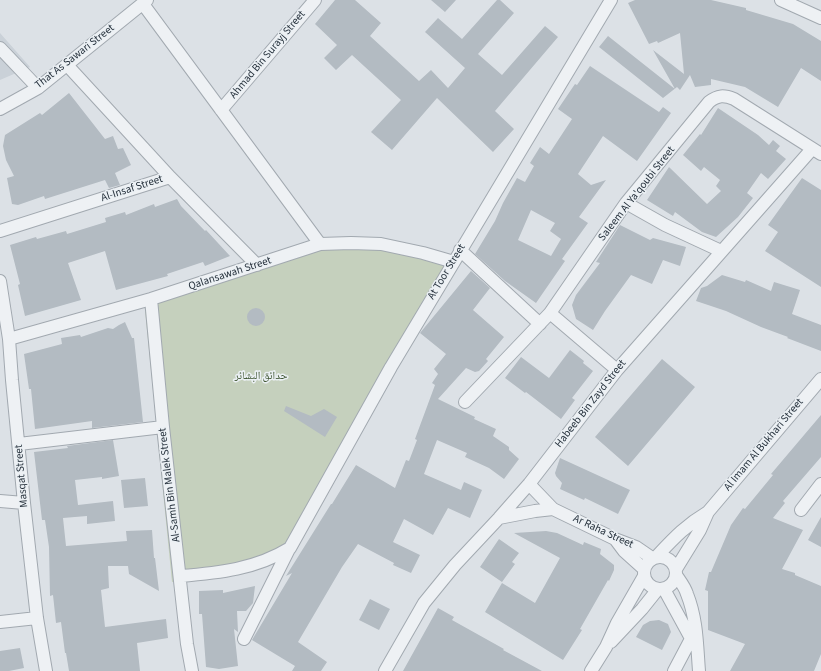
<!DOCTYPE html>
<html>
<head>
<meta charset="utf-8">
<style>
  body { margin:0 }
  canvas { display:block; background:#dce1e6 }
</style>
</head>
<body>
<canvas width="821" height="671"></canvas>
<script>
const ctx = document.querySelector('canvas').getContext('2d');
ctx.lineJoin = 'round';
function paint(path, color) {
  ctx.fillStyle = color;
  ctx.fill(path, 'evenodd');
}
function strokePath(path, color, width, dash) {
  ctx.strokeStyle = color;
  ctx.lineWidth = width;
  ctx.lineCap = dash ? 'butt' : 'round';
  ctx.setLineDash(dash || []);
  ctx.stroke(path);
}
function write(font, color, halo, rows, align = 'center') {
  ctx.font = font + ' "Source Sans 3","Noto Naskh Arabic",sans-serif';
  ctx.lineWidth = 3;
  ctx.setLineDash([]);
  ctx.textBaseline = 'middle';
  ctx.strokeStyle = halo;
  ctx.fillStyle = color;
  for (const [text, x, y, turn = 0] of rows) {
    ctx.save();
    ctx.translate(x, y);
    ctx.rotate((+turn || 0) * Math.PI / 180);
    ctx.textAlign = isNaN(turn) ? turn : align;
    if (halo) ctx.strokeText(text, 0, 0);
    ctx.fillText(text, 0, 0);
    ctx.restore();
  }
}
const built = new Path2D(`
  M0 33 30 67 0 80Z`);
const green = new Path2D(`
  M384 249 455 258 287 549 237 571 172 582 144 300 321 250Z`);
const building = new Path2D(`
  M335 0H355L381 23 370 36 419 81 431 70 448 88 465 68 425 32 438 18 462 39 497 0H500L514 13 478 54 502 75 545 26 558 37 495 111 514 129 493 152 437 98 392 150 371 132 401 100 352 55 336 70 324 58 337 45 315 24Z
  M431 0H456L445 12Z
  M635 0H711L746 8V10L793 24 821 41V81L801 68 778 107 745 87 711 79V85L695 87 690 75 680 90 677 87 663 98 599 47 608 36 675 89 653 50 684 74 680 33 658 43 657 41 649 44 628 3Z
  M590 66 659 112 663 107 671 113 637 161 603 136 578 174 591 185 606 180 579 217 588 223 562 259 565 261 536 303 505 281 475 254 495 221 503 203 517 178 525 182 534 166 530 163 540 147 549 154 572 119 558 109 575 84 577 85ZM531 210 555 223 550 231 561 239 551 256 518 240Z
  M69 93 105 139 113 136 118 149 123 148 131 165 115 173 120 185 109 188 105 180 45 199 44 196 18 205 12 204 7 178 14 176 6 160 3 146 5 135 40 113 42 115Z
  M718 108 758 135 769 145 773 140 780 146 776 151 786 159 768 179 761 173 747 193 753 198 738 217 716 237 702 232 675 212 673 216 647 200 669 167 707 204 721 191 716 186 720 180 704 167 701 171 683 155 700 134 701 135Z
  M802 178 821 190V287L765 251 778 232 768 225Z
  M177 199 181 206 205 231 206 230 230 256 205 266 203 262 167 274 168 276 116 290 105 251 68 263 81 300 25 316 18 285 20 284 10 245 36 237 37 239 66 231 67 234 106 222 105 218 125 212 126 215 154 204 155 207Z
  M620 225 650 240 653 238 686 247 680 266 663 260 652 284 631 275 605 311 593 330 576 319 572 305 576 295 600 263 596 262Z
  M471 271 490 288 473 310 504 337 486 359 488 361 479 371 475 372 466 368 438 399 475 417 474 419 496 429 493 436 509 447V450L519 459 504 479 489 468 465 457 467 453 437 440 424 474 461 490 464 482 482 490 470 518 448 508 433 535 404 519 393 542 420 555 411 573 393 565 394 563 358 544 342 567 298 642 327 662 321 671H292L295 666 252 640 292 573 286 576 331 504H332L356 465 395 488 406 460 409 461 417 440 415 439 435 385 432 383 438 374 434 369 446 354 420 333Z
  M722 275 745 282 746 280 771 291 774 282 800 290 792 314 821 325V351L787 338 788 337 761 327 726 311 696 301 701 288 707 286Z
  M247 317a9 9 0 1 1 18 0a9 9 0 1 1-18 0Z
  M125 322 132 338H134L143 422 92 428V421L35 429 31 389H29L24 354 62 344 61 338 80 335 81 337 108 328 113 329 119 325Z
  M570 350 584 361 583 363 593 371 572 398 575 400 561 419 526 392 525 393 505 378 521 357 549 378Z
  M662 359 695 387 628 466 595 437Z
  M286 406 311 416 324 409 337 417 325 437 284 411Z
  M821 415V457L783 501 785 503 773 518 803 530 782 569 795 573V575L821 586V654L814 671H730L745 644 708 630V591L705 590 709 572H711L731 525 743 508 745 509 773 475 771 474Z
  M113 440 119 476 102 479V477L75 480 78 505 113 501 115 521 87 524V516L63 518 66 546 127 541 126 531 152 530 154 558H155L159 591 129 574 128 566H108L109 588 101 590 105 627 166 619 168 638 137 643 140 671H69L66 653H65L61 622 56 623 53 595 50 596 49 547 45 520H42L34 452 68 448 67 446Z
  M560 458 630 490 618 514 585 498 584 500 560 489 562 483 556 476 555 473Z
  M145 478 148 506 124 508 121 480Z
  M821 517V547L808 540Z
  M546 531 557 533 583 545 584 542 601 549 600 554 614 565V570L609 581 608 580 580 629 582 630 563 660 485 612 502 583 535 603 560 558 514 533Z
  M499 539 519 553 512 562 515 564 502 582 480 567Z
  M255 586 253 603 246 611H237L238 632 234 629 238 666 219 669 206 667 202 614H199V591L223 590V593Z
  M370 599 390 609 379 630 359 620Z
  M438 608 454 617 452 620 504 649 503 650 542 671H403Z
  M659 620 668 624 671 632 662 650 636 637 643 625 650 621Z
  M20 648 24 668 9 671H0V651Z`);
const minor = new Path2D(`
  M781 0 821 18
  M143 4 320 244
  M0 48 38 88
  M67 65 170 177
  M0 109 38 88 147 0
  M221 110 315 0
  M626 203 665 225 721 251
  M0 231 170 177 257 265
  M460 250 540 324
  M0 281 9 339 12 380 24 503 37 618 46 671
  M151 299 163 427 187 644 192 671
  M550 313 617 370
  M9 339 151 299 320 244 351 243 381 244 423 253 454 262
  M465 402 550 313 626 203 709 102C718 95 724 95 734 99L821 154
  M19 444 163 427
  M529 484 553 509 615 539 636 547 652 558
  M0 501 24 503
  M801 510 821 484
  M499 518 535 511 553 509
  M615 539 624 551 644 569
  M657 556C674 538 686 525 708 512L821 379
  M644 573a16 16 0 1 1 32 0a16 16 0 1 1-32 0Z
  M676 569 700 530 708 512
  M676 575C680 581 685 587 687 594 697 619 697 645 699 671
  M180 576C219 573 256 569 290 548L391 367 611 0
  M664 589 694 644
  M0 622 37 618
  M244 639 289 549
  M611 642 642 609 658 589
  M385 671 424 603 455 565 499 518 529 484 617 370 812 149
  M591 671 606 647 617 623 644 576
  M674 671 693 635`);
const streetNames = [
  ["Ahmad Bin Surayj Street",268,55,-50],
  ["That As Sawari Street",75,57,-38],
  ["Al-Insaf Street",132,189,-18],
  ["Saleem Al Ya'qoubi Street",637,194,-52],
  ["At Toor Street",447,272,-59],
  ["Qalansawah Street",230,274,-18],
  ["Habeeb Bin Zayd Street",591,404,-52],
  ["Al Imam Al Bukhari Street",764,445,-50],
  ["Masqat Street",22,476,-95],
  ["Al-Samh Bin Malek Street",170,485,-97],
  ["Ar Raha Street",603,532,25]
];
const parkNames = [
  ["حدائق البشائر",261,377]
];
paint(built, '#cad1d8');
paint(green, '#c5d0bd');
paint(building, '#b3bbc2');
strokePath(minor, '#a2a9b0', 14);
strokePath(minor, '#eef1f4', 12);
write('11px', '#26313c', '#ebf0f4', streetNames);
write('11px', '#405734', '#ebf0f4', parkNames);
</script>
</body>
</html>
